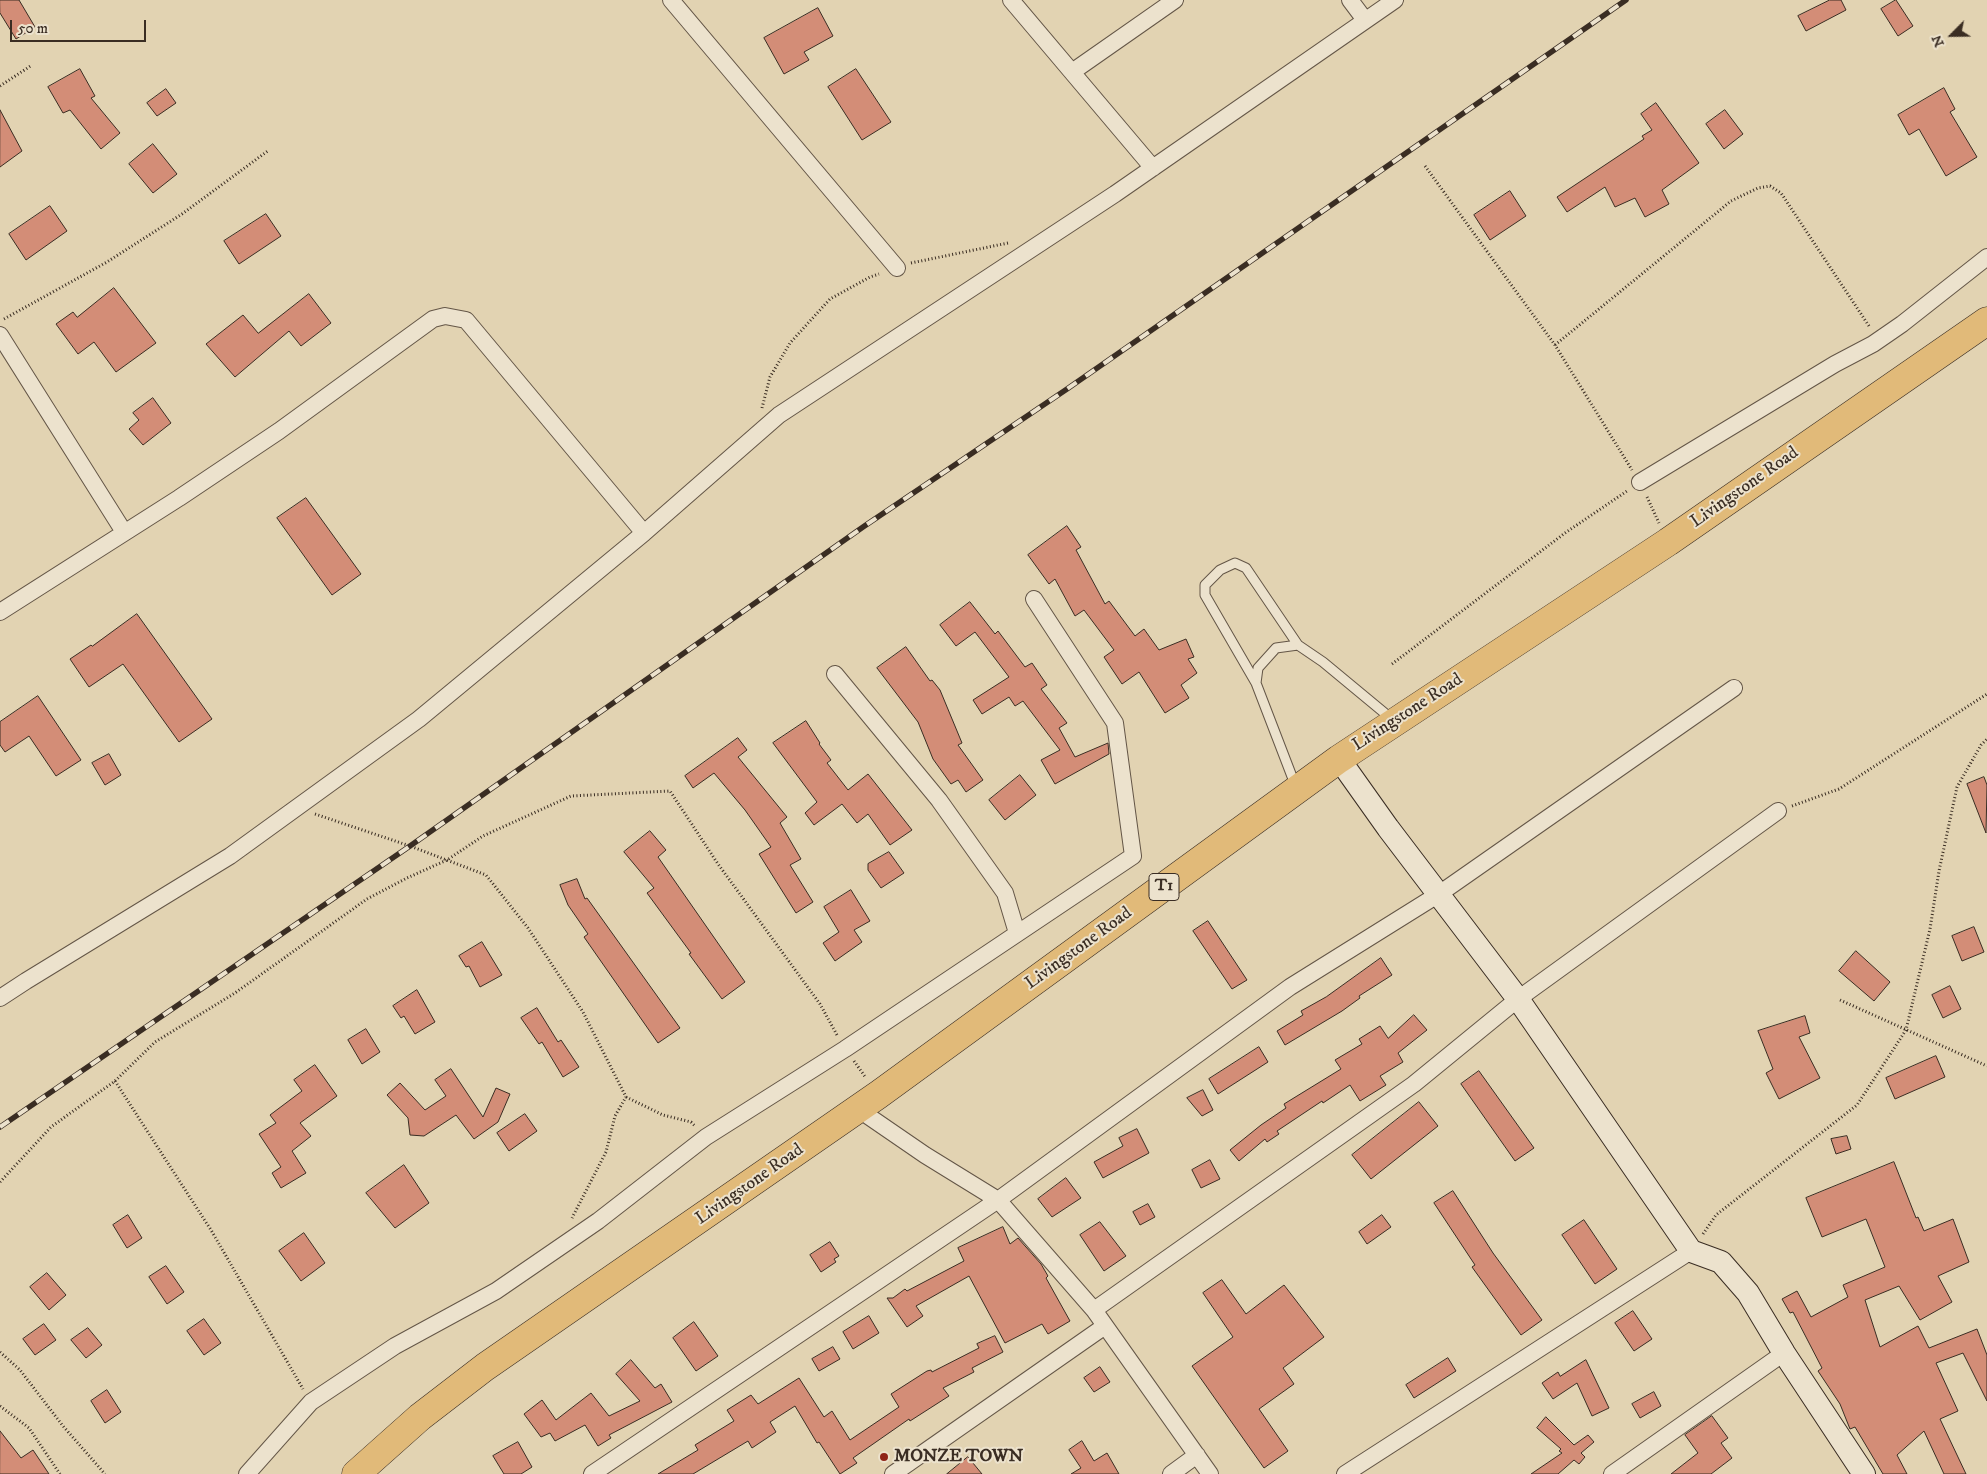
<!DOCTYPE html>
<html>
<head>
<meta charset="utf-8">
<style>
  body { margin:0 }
  #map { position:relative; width:1987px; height:1474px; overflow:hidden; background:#e2d3b2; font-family:"IM FELL DW Pica",serif }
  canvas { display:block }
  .north { position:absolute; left:1927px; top:10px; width:50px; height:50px; -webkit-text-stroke:4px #ece2cd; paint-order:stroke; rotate:247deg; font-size:14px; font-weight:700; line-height:20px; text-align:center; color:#3a2d23 }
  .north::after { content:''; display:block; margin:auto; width:18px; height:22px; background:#3a2d23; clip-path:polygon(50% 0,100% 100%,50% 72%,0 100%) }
  .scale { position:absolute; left:10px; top:20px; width:136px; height:22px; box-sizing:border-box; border:2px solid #3a2d23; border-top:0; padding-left:6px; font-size:15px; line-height:18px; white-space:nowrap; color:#3a2d23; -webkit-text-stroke:4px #ece2cd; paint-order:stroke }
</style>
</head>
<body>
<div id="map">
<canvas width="1987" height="1474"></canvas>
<div class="north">N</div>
<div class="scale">50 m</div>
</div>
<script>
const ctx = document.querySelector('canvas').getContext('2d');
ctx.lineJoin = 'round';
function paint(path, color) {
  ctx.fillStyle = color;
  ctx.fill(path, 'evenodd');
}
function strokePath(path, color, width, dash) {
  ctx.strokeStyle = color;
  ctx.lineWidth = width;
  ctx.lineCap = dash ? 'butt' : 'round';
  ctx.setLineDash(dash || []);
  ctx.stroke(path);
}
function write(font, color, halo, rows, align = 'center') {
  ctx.font = font + ' "IM FELL DW Pica",serif';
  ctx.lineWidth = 4;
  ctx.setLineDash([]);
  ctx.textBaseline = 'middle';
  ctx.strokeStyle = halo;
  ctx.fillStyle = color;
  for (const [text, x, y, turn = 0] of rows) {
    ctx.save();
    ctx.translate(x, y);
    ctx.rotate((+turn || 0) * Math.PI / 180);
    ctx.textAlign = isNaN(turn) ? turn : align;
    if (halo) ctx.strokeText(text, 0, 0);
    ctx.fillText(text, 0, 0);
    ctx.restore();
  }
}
const building = new Path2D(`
  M0 0H19L35 27 16 39 0 13Z
  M1830 0H1841L1846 10 1806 31 1798 16Z
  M1896 0 1913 26 1898 36 1881 9Z
  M818 8 833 36 804 52 809 60 784 74 764 38Z
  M80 69 95 96 91 98 120 133 101 149 70 110 63 113 48 87Z
  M856 69 891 122 862 140 828 87Z
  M1944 88 1955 109 1950 112 1977 157 1946 176 1919 129 1909 135 1898 115Z
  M166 89 176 103 157 116 147 103Z
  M1656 103 1699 163 1662 190 1669 204 1645 217 1635 198 1615 207 1605 187 1567 212 1557 197 1644 139 1642 136 1652 130 1641 114Z
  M0 110 22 151 0 167Z
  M1725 110 1743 134 1724 149 1706 124Z
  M153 144 177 174 153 193 129 164Z
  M1510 191 1526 216 1490 240 1474 215Z
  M50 206 67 231 26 260 9 234Z
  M266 214 281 236 239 264 224 241Z
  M114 288 156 343 116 372 94 342 78 354 56 324 73 312 77 317Z
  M309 294 331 323 301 346 289 331 235 377 206 344 243 315 258 333Z
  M153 398 171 423 143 445 129 429 139 420 133 413Z
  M306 498 361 574 332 595 277 518Z
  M1067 526 1081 547 1076 550 1105 604 1109 601 1135 636 1144 629 1159 650 1186 639 1194 657 1188 659 1197 673 1181 685 1189 698 1165 713 1139 672 1122 684 1104 657 1114 650 1084 610 1075 616 1055 579 1049 584 1028 555Z
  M970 602 995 634 998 631 1025 667 1032 663 1047 685 1041 689 1067 723 1059 728 1075 757 1108 743 1109 754 1055 784 1041 760 1060 750 1023 701 1015 706 1009 697 982 714 973 700 1009 677 975 632 956 646 940 625Z
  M137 614 212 719 179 742 123 664 89 687 70 659 91 645 92 646Z
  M906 647 930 681 932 680 940 690 962 743 958 745 983 780 966 792 958 780 951 784 933 759 918 722 877 668Z
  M38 696 81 760 56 776 29 736 5 752 0 745V722Z
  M806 721 820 743 819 744 831 760 827 763 848 790 868 774 912 830 890 845 868 814 857 823 842 804 814 825 805 813 817 802 773 743Z
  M738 738 747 750 738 757 787 817 780 823 801 859 790 865 813 902 796 913 759 854 771 847 745 810 714 773 693 788 685 776Z
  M109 754 121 775 105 785 92 763Z
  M1020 775 1036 795 1005 820 989 800Z
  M1984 777 1987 785 1986 833 1967 784Z
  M650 831 666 850 658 857 745 982 722 999 689 954 691 953 647 893 654 888 624 852Z
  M889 852 904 873 881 888 868 870V864Z
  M577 879 585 899 587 898 680 1028 658 1043 584 937 588 934 568 905 560 885Z
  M851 890 870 921 854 930 862 942 835 961 823 943 839 932 824 907Z
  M1208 921 1247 980 1232 989 1193 931Z
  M1974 927 1984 952 1962 961 1952 936Z
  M482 942 502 975 480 987 469 966 466 967 459 956Z
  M1856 951 1890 982 1874 1001 1839 971Z
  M1381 958 1392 975 1359 996 1360 998 1342 1011 1285 1045 1277 1031 1303 1015 1301 1011 1326 997Z
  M1950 986 1961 1009 1943 1018 1932 995Z
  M417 990 435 1022 415 1034 404 1016 401 1018 393 1006Z
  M537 1008 558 1042 561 1040 579 1067 563 1077 542 1042 539 1044 521 1018Z
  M1414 1015 1427 1030 1398 1053 1403 1062 1380 1076 1386 1085 1360 1101 1350 1085 1323 1103 1322 1101 1277 1131 1279 1134 1267 1142 1265 1139 1239 1161 1230 1150 1261 1125 1286 1108 1284 1104 1341 1069 1335 1060 1362 1044 1359 1039 1380 1026 1388 1038Z
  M1805 1016 1810 1033 1799 1037 1820 1078 1779 1099 1766 1073 1773 1069 1758 1031Z
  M366 1029 380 1052 362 1064 348 1040Z
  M1259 1047 1268 1062 1218 1094 1209 1079Z
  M1936 1056 1945 1077 1895 1099 1886 1078Z
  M315 1065 337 1096 300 1123 311 1136 292 1151 306 1173 281 1188 272 1173 281 1167 259 1134 276 1123 270 1115 302 1091 294 1080Z
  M451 1069 483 1117 496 1088 510 1094 498 1122 474 1139 456 1115 424 1136 410 1135 408 1118 387 1095 400 1083 425 1110 446 1096 435 1080Z
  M1479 1071 1534 1148 1515 1161 1461 1084Z
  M1203 1090 1213 1110 1202 1116 1187 1098Z
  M1419 1102 1438 1126 1371 1179 1352 1155Z
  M525 1114 537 1131 509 1151 497 1133Z
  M1137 1129 1149 1153 1103 1178 1094 1162 1123 1146 1119 1138Z
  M1847 1136 1851 1149 1836 1154 1831 1139Z
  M1210 1160 1220 1179 1201 1188 1192 1170Z
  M1894 1162 1916 1218 1918 1217 1924 1231 1953 1219 1969 1262 1938 1276 1952 1302 1920 1320 1899 1286 1865 1300 1880 1347 1918 1326 1929 1348 1977 1329 1987 1355V1401L1963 1353 1936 1363 1958 1411 1940 1419 1966 1474H1944L1924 1431 1897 1455 1907 1474H1883L1855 1427 1850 1429 1840 1404 1818 1371 1822 1368 1793 1312 1790 1313 1782 1299 1797 1291 1811 1317 1848 1297 1843 1285 1885 1267 1866 1219 1822 1237 1806 1198Z
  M404 1165 429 1203 395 1228 366 1193Z
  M1066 1178 1081 1198 1052 1217 1038 1199Z
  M1453 1191 1493 1253 1542 1320 1521 1335 1472 1267 1475 1265 1434 1203Z
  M1148 1204 1155 1217 1140 1225 1133 1212Z
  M128 1215 142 1238 127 1248 113 1225Z
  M1382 1215 1391 1227 1367 1244 1359 1232Z
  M1584 1220 1617 1269 1595 1284 1562 1235Z
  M1100 1222 1126 1256 1104 1271 1080 1235Z
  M1003 1227 1010 1244 1018 1238 1041 1264 1048 1276 1046 1278 1070 1321 1048 1334 1042 1324 1005 1343 969 1276 916 1306 923 1316 907 1327 887 1298H893L905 1289 907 1291 964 1261 958 1248Z
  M304 1233 325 1263 301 1281 279 1251Z
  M830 1242 839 1256 834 1259 836 1262 821 1272 810 1255Z
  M166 1266 184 1292 167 1304 149 1277Z
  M47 1273 66 1295 49 1310 30 1287Z
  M1222 1280 1246 1314 1284 1285 1324 1337 1283 1368 1294 1384 1259 1409 1288 1451 1264 1468 1192 1366 1233 1337 1203 1293Z
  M1633 1311 1652 1339 1634 1351 1615 1323Z
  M869 1316 879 1333 853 1349 843 1332Z
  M204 1319 221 1343 204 1355 187 1331Z
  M694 1322 718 1356 696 1371 673 1338Z
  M44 1324 56 1340 35 1355 23 1339Z
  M88 1328 102 1345 86 1358 71 1340Z
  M995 1336 1003 1352 972 1368 974 1372 943 1388 949 1396 910 1421 909 1419 853 1458 857 1463 840 1474 819 1442 817 1443 795 1406 770 1422 776 1432 752 1448 748 1441 693 1474H658L698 1450 695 1445 734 1421 727 1410 751 1395 758 1404 799 1378 824 1417 832 1411 850 1440 899 1407 891 1394 927 1371 931 1370 932 1372 979 1348 977 1344Z
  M833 1347 840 1359 819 1371 812 1359Z
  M1448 1358 1456 1371 1414 1398 1406 1385Z
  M631 1360 655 1388 661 1384 672 1402 609 1435 611 1438 598 1446 585 1425 555 1441 550 1433 541 1437 524 1414 542 1400 556 1420 591 1393 609 1416 640 1401 616 1374Z
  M1586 1360 1609 1408 1592 1416 1577 1383 1553 1399 1542 1383 1558 1372 1560 1376Z
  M1100 1367 1110 1382 1094 1392 1084 1378Z
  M107 1390 121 1412 105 1423 91 1401Z
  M1654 1392 1661 1406 1640 1418 1632 1404Z
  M1712 1416 1728 1438 1721 1443 1732 1458 1711 1474H1671L1698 1453 1685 1435Z
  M1546 1417 1574 1445 1588 1435 1594 1442 1581 1453 1585 1457 1579 1464 1574 1460 1558 1474H1531L1562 1453 1559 1451 1561 1449 1537 1428Z
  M0 1431 21 1458 33 1450 49 1474H0Z
  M1082 1441 1094 1461 1107 1453 1119 1474H1071L1081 1468 1069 1450Z
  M518 1442 532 1467 521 1474H504L493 1456Z
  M968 1457 982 1474H947Z`);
const path = new Path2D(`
  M0 86 32 65
  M1425 166 1555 345 1632 470
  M911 263 1008 243
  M4 319 107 262 182 214 269 150
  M1555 345 1731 201 1758 188 1770 186 1781 193 1869 326
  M762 408 770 377 790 343 830 299 870 277 879 274
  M1647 497 1659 523
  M1392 664 1565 533 1627 491
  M1792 806 1839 789 1987 694
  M315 814 410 846 486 875 528 928 583 1012 626 1097 615 1116 606 1152 572 1218
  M1840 1000 1987 1066
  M854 1061 866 1078
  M115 1081 211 1230 303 1389
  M626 1097 663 1115 691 1122 695 1126
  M0 1182 51 1127 115 1081 155 1042 235 993 367 899 407 878 447 860 483 836 571 796 670 791 718 864 820 1004 837 1035
  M1703 1234 1716 1215 1857 1105 1906 1030 1930 929 1939 871 1957 787 1981 745 1987 739
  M0 1352 20 1370 63 1426 105 1474
  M0 1406 29 1428 60 1474`);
const lane = new Path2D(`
  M1256 683 1205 595V585L1220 570 1235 563 1246 568 1298 645
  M1296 787 1256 683 1258 668 1276 648 1298 645 1323 662 1393 720`);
const street = new Path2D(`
  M671 0 897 268
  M1011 0 1153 168
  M1350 0 1365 20
  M1072 72 1175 0
  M0 335 124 532
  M1640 482 1835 364 1873 344 1902 324 1987 257
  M644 533 779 415 1115 194 1395 0
  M0 612 179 498 279 431 433 319 445 316 466 320 644 533 419 719 230 856 26 981 0 998
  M835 674 939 800 1005 893 1017 933
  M858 1109 925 1155 998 1200 1094 1310 1210 1474
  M1094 1310 1414 1084 1518 999 1778 811
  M247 1474 311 1402 395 1346 496 1291 598 1221 706 1137 845 1049 1133 856 1115 723 1034 599
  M592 1474 998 1200 1290 987 1439 894 1734 688
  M893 1474 1105 1326
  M1171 1474 1197 1455
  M1345 1474 1691 1251
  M1612 1474 1784 1353`);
const secondary = new Path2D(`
  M1339 759 1388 828 1518 999 1691 1251 1721 1262 1748 1293 1784 1353 1864 1474`);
const highway = new Path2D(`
  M356 1474 420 1417 485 1367 878 1095 1339 759 1668 542 1987 321`);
const rail = new Path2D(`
  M0 1127 410 846 863 527 1067 389 1626 0`);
const markers = [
  [884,1457,5,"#8f2418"]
];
const shields = [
  [1164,887,30]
];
const shieldNames = [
  ["T1",1164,887]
];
const streetNames = [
  ["Livingstone Road",1745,488,-35],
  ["Livingstone Road",1408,713,-33],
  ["Livingstone Road",1079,949,-36],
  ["Livingstone Road",750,1185,-35]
];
const poiNames = [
  ["MONZE TOWN",894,1457]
];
paint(building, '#d38d77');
strokePath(building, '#3a2d23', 1);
strokePath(lane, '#645647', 11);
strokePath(street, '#645647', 18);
strokePath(secondary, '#3a2d23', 24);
strokePath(highway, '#3a2d23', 29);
strokePath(path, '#3a2d23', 3, [1, 2.5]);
strokePath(lane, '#ece2cd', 9);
strokePath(street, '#ece2cd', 16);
strokePath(secondary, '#ece2cd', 22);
strokePath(highway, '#e1ba79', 28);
strokePath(rail, '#3a2d23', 5.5);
strokePath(rail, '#ece2cd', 4, [11]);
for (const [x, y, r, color] of markers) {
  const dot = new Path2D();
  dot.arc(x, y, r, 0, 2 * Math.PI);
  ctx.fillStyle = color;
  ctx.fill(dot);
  strokePath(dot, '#ece2cd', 2);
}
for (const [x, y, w] of shields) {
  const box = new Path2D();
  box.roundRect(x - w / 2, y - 13.5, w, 27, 4);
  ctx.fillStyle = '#ece2cd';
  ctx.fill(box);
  strokePath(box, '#3a2d23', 1);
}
write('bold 16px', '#3a2d23', null, shieldNames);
write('18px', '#3a2d23', '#ece2cd', streetNames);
write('bold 18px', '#3a2d23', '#ece2cd', poiNames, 'left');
</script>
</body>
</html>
